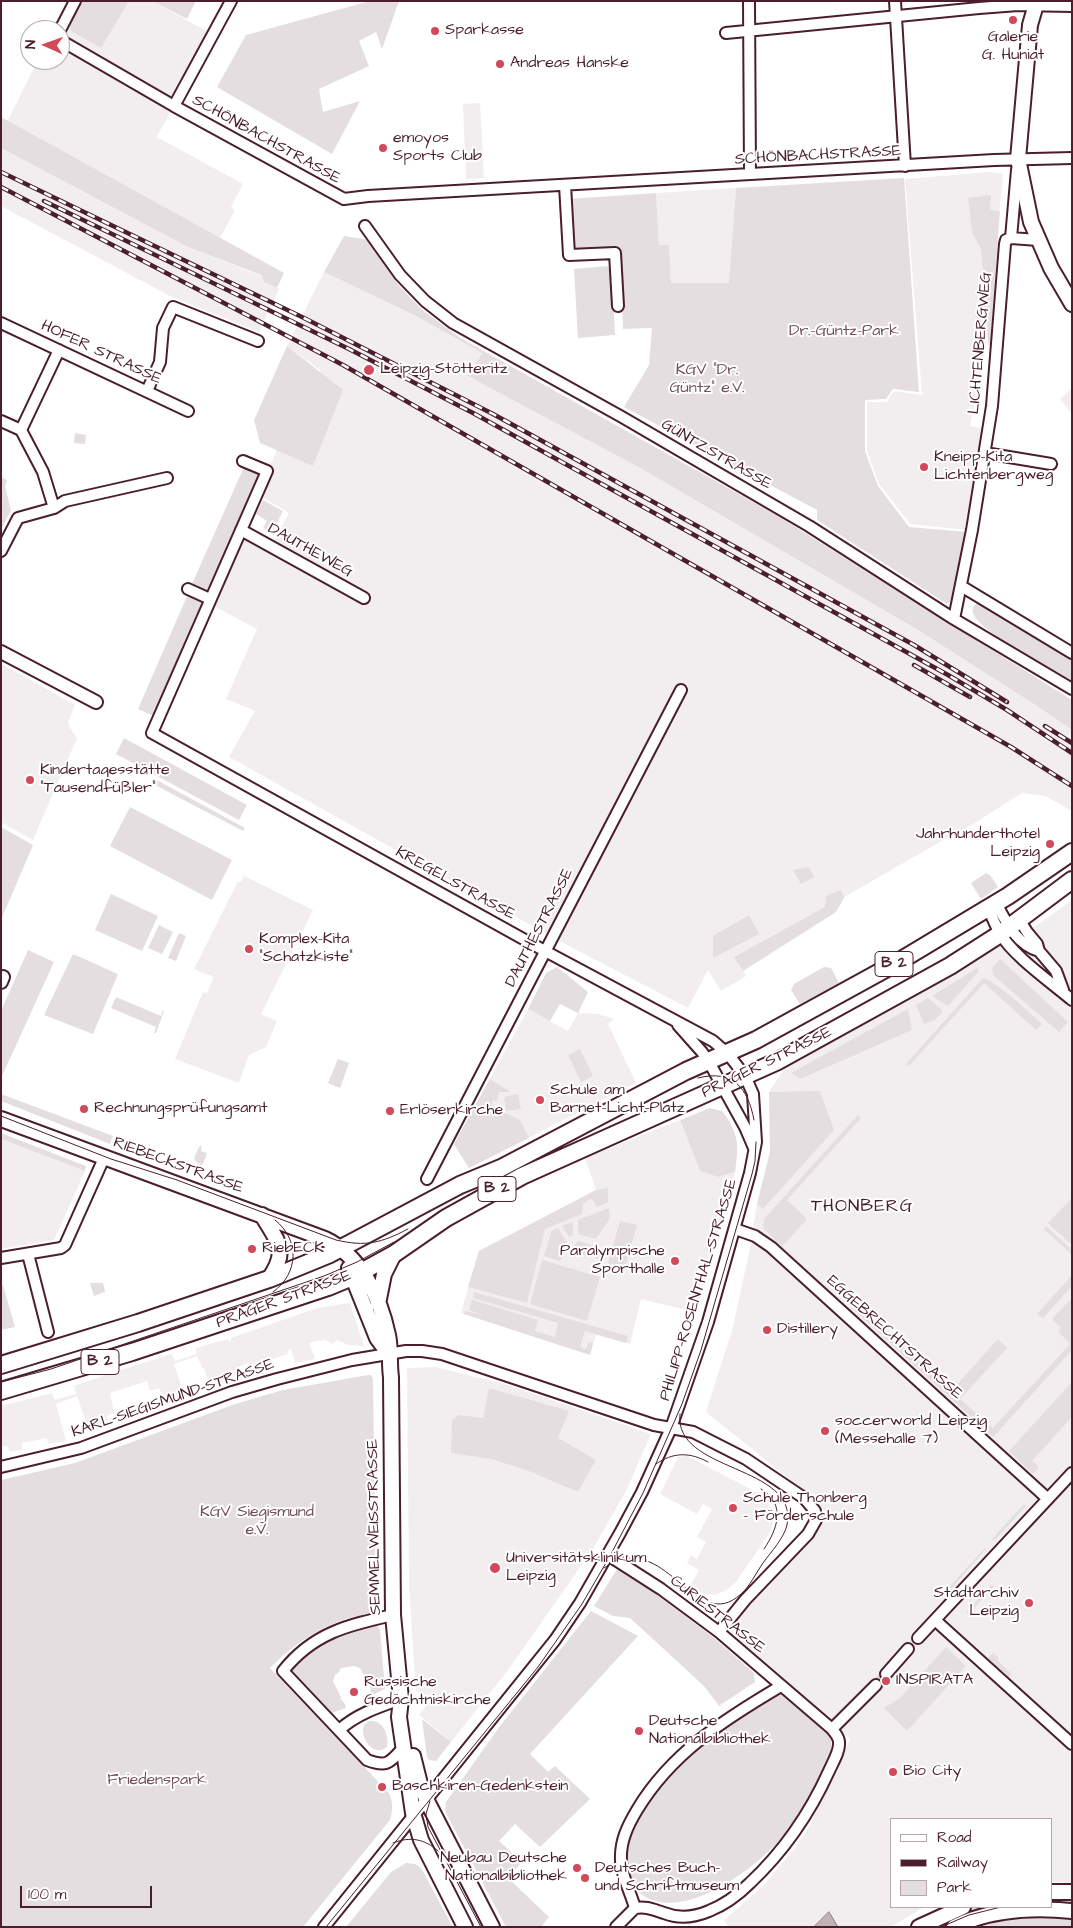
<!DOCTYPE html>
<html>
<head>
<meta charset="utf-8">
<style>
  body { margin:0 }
  #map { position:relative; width:1073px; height:1928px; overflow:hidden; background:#fff; font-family:"Architects Daughter",sans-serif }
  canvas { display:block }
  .frame { position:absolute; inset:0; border:2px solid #4a1f2b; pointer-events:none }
  .legend { position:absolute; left:890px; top:1818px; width:162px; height:90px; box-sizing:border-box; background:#fff; border:1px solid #b7a5aa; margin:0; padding:6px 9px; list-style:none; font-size:15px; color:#4a1f2b }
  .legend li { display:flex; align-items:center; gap:10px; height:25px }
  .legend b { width:25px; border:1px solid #b7a5aa }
  .north { position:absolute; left:20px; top:20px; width:50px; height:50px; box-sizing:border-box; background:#fff; border:1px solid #b7a5aa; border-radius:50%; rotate:272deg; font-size:14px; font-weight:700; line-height:20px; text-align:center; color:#4a1f2b }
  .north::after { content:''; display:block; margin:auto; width:18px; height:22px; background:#d1495b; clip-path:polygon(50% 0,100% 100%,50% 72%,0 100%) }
  .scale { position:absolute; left:20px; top:1886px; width:132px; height:22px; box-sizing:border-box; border:2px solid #4a1f2b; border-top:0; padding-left:6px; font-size:15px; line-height:18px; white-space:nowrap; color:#4a1f2b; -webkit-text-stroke:4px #fff; paint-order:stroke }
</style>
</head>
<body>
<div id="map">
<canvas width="1073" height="1928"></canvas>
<div class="frame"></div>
<ul class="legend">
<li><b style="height:6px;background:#fff"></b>Road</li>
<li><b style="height:6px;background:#4a1f2b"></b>Railway</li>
<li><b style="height:14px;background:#e5dee0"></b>Park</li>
</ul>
<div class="north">N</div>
<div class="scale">100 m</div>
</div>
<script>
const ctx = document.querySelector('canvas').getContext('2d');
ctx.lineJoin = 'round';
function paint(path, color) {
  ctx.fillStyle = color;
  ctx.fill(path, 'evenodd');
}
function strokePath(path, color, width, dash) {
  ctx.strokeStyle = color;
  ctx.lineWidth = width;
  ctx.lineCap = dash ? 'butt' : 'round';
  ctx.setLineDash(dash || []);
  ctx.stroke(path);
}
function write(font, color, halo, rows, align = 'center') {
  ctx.font = font + ' "Architects Daughter",sans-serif';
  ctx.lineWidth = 4;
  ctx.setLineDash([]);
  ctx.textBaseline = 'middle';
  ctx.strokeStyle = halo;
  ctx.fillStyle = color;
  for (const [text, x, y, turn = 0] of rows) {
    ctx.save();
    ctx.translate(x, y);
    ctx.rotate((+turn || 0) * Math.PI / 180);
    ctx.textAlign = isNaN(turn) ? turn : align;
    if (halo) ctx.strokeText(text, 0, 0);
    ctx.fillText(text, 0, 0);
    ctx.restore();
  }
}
const built = new Path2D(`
  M68 1H152L212 34 157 137 243 184 231 207 235 210 220 238 7 122 38 60H60V30H53Z
  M480 103 484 178 466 179 463 104Z
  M1 148 188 247 261 276 264 282 279 289 259 332 172 297 1 206Z
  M990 172 1003 174 987 342 970 426 981 428 965 530 910 524 879 484 867 451V402H887L892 393 895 391 922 395 905 179Z
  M736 188 730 283H671L669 245H659L656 193Z
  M324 272 416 316 482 353 469 376 642 469 918 630 1037 706 1072 730V811L1045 796 1022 793 962 831 961 830 736 959 746 976 721 991 708 970 688 1008 552 937 229 757 255 711 226 699 257 629 214 606 210 599 241 530 271 546 289 513 257 494 277 450 313 465 320 370 287 346Z
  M1072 388V414L1060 399Z
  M2 664 75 705 68 722 70 728 77 738 33 840 1 822Z
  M244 876 313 910 261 1014 256 1012 277 1021 266 1047 249 1055 239 1083 175 1059 203 992 207 993 214 977 194 969 238 881 241 882Z
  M1072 900V1883L1052 1882V1819H892V1907H924L891 1927H728L724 1920 763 1886 795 1848 810 1825 850 1739 734 1640 731 1632 733 1621 829 1515 777 1469 706 1412 733 1327 750 1248 757 1204 770 1152 769 1092 784 1069 792 1062 950 975 960 972 1025 929 1034 927Z
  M528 1009 568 1031 578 1013 599 1014 614 1019 608 1024 636 1083 469 1168 454 1144Z
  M680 1120 700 1171 718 1177 735 1172 695 1312 641 1299 630 1344 596 1335 590 1355 461 1313 479 1251 596 1190 585 1158Z
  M1 1139 85 1171 54 1240 1 1249Z
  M350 1303 364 1346 348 1345 337 1340 333 1344 325 1340 317 1341 309 1343 315 1359 295 1363 291 1349 287 1351 288 1354 272 1359 271 1356 267 1357 271 1369 265 1370 263 1375 258 1372 252 1373 249 1363 238 1367 236 1375 226 1371 228 1380 210 1386 204 1368H202L197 1356 174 1364 185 1397 165 1405 159 1388 150 1391 147 1381 110 1393 114 1413 107 1416 110 1425 90 1433 77 1396 56 1404 66 1441 48 1444 47 1438 22 1443V1450L10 1452 7 1446 1 1447V1406L52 1393 55 1400 76 1394 74 1386 108 1374 171 1354 175 1361 196 1354V1348L228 1339 229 1342 231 1341V1338L317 1308Z
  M436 1367 508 1385 651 1434 627 1489 593 1549 508 1670 451 1742 419 1715 430 1701 416 1691 409 1587 407 1368Z
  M687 1456 762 1495 771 1508 773 1524 769 1534 736 1582 727 1590 715 1595 704 1594 690 1586 699 1570 687 1563 691 1555 697 1559 706 1542 697 1537 712 1509 703 1504 697 1514 660 1494 678 1457Z`);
const green = new Path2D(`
  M83 1H129L101 48 71 31 70 26Z
  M152 1H196L187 19Z
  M370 1H399L382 49 376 32 359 41 369 66 319 89 323 112 360 101 332 154 217 87 246 35Z
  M1 117 284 273 277 288 264 282 261 275 188 247 1 148Z
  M904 178 919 392 893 389 886 399 865 400V451L878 486 909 527 967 532 953 601 947 604 817 520V510L624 407 649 365 652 328 623 329 620 248 571 251 569 199 656 193 659 245H669L671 283H729L736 188Z
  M991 195 990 210 1000 211 990 345H988L987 311 981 249 972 232 968 198Z
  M344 236 364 239 370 243 397 283 420 308 459 337 778 516 1072 700V730L1037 706 918 630 642 469 468 376 482 353 416 316 324 272Z
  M607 266 612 271 615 335 578 338 574 269Z
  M287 346 343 390 313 466 260 443 254 420Z
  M75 433 86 435 85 444 74 443Z
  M244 467 258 473 259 476 209 590H206L192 584Z
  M1 477 7 480 5 486 11 511 1 529Z
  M263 500 283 511 272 533 263 528 267 521 256 514Z
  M188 594 202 601 203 603 154 716 138 709Z
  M981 601 1072 658V682C1054 672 977 630 973 613 971 607 976 603 981 601Z
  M124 738 247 805 239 820 116 754Z
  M155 779 245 828 243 831 153 784Z
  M130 807 232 860 212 900 110 846Z
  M1 827 33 845 1 920Z
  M809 867 814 877 801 884 793 870Z
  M986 873 990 875 998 887 981 899 971 883Z
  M841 890 844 898 836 912 743 971 734 957 825 907 826 896Z
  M111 894 158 916 142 951 95 930Z
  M749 915 759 934 713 958V936Z
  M159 925 173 932 162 954 148 948Z
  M179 933 186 936 176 961 168 958Z
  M28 950 54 962 2 1076 1 1011Z
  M73 954 118 974 93 1034 44 1015Z
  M1000 959 1068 1022 1059 1032 993 975 992 968Z
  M557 967 588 992 578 1013 560 1004 550 1021 528 1009 546 973Z
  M824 967 831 968 839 983 800 1004 791 990 794 984Z
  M977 968 979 971 948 1006 932 996Z
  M983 978C995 980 1031 1014 1042 1024L1036 1030 984 983 909 1066 906 1064Z
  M116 997 161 1016 163 1010 164 1011 156 1033H154L156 1027 111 1008Z
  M928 998 943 1011 935 1020 924 1024 916 1005Z
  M908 1009 912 1030 800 1079 791 1073Z
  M580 1049 593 1076 581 1082 568 1055Z
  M338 1059 349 1063 340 1088 328 1083Z
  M490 1079 511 1092H499L497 1101 492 1100V1106L520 1120 529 1138 469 1168 454 1144Z
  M820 1091 834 1130 763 1209 757 1204 770 1152 769 1092Z
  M1 1094 113 1136 110 1144 1 1101Z
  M518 1094 521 1109 506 1111 504 1097Z
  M710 1108 722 1111C739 1133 739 1145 735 1172L718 1177 700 1171 680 1120Z
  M858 1115 861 1118 787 1200 807 1219 782 1247 763 1228 764 1219Z
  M1 1133 86 1166 85 1171 1 1139Z
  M202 1145 201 1151 207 1153 203 1164 201 1165 196 1162 194 1158 199 1147Z
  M608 1188V1202L597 1207 593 1200 590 1199 583 1204 582 1214 545 1229 527 1303 468 1287 479 1251 596 1190Z
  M1072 1198V1245L1048 1223Z
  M609 1208 610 1218 596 1239 578 1234V1220Z
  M620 1221 637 1225 625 1267 608 1263Z
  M573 1222V1235L569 1237 562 1226Z
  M1046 1226 1072 1250V1255L1044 1229Z
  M558 1228 569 1246 560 1261 544 1256 552 1230Z
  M578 1241 595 1246 605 1256 604 1260 575 1253 571 1250Z
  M542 1260 600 1277 587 1321 530 1304Z
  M1072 1275V1286L1043 1318 1037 1314Z
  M90 1283H103L105 1292 94 1296Z
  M1 1285H3L15 1327 1 1330Z
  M474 1292 628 1336 626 1343 585 1331 580 1347 586 1349 589 1342 593 1343 590 1355 464 1314 465 1311 483 1315 469 1310 472 1300 538 1320 535 1331 555 1337 558 1323 473 1298Z
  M1072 1298V1350L993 1437 851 1307 855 1302 951 1391 998 1339 1007 1348 960 1399 993 1428 1070 1344 1058 1331 1061 1328 1052 1319Z
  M368 1375H371L373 1379 376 1610C367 1615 355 1616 346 1619 317 1629 291 1646 270 1668L389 1793C393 1803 393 1810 390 1820L303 1927H1V1480L75 1463 235 1404 283 1390Z
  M1072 1382V1417L1032 1461 1039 1467 1033 1474 1009 1451Z
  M489 1388 569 1411 558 1438 596 1460 578 1492 529 1471 491 1459 451 1453 452 1420 459 1415 483 1418Z
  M1024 1504 1026 1506 994 1541 992 1539Z
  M985 1548 986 1549 944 1597 942 1595Z
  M619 1566 713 1637 754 1673 755 1682 719 1706 704 1686 630 1618 613 1616 594 1606Z
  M991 1585 994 1586 969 1614 966 1612Z
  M591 1611 638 1636 530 1754 548 1772 555 1766 590 1799 540 1847 515 1824 499 1841 522 1862 508 1878 549 1917 541 1927H506L448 1817 445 1811 446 1802 500 1726Z
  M373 1624 377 1626 380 1629 385 1689 372 1695 370 1690 371 1689 360 1668 354 1666 341 1668 339 1672 335 1675 333 1681 341 1697 340 1698 343 1701 342 1702H344L346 1708 332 1713 292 1672 291 1665C315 1644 343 1631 373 1624Z
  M946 1647 966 1666 907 1731 884 1708 900 1698Z
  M993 1653 999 1658 997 1660 1012 1674 1009 1677 988 1658Z
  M781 1695 830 1734C839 1756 804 1807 791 1826 767 1861 683 1928 640 1893 630 1879 625 1861 628 1843 637 1803 676 1765 707 1740 722 1728 764 1697 781 1695Z
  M422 1719 451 1742 436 1761 429 1760 427 1757Z
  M369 1721C382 1719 390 1735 387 1747 374 1758 359 1738 364 1725Z
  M406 1863 415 1864 421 1868 453 1927H346L391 1872Z
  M976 1907H1016L962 1920 947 1927H927Z
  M1019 1913 1072 1916V1927H963Z`);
const water = new Path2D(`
  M829 1912 838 1927H814Z`);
const minorTunnel = new Path2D(`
  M876 1685 886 1674`);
const minor = new Path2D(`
  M749 1 750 174
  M895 1 905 166
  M60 30 75 1
  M726 33 979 8 1018 5 1072 6
  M60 40 174 106 344 199 368 196 994 160 1072 158
  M174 106 231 1
  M565 185 569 255 615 253 618 306
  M365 226 400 275 425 301 453 323 622 417 809 526 954 619 1072 689
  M1011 238 1017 170
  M1 323 188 411
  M147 391 160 362 163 328 173 307 258 341
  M1 421 21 430 43 472 54 508
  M21 430 59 350
  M985 453 1051 464
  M243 461 267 471 152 733 545 951 713 1041 728 1054 745 1076 753 1094 756 1142 750 1173 708 1322 671 1428 642 1492 620 1533 580 1603 555 1640 324 1927
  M241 530 364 598
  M1 551 18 518 54 508 65 501 167 478
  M961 586 1072 653
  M188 589 210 599
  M954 619 972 530 992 406 1005 244 1006 240 1011 238 1038 240
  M996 903C1006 922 1017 945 1039 951
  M988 908C992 916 995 925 1000 933 1012 955 1052 983 1072 1000
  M1019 919 1027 932 1037 944 1039 951 1056 971 1063 990
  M678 1025 702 1052 709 1062 745 1127 754 1148
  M427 1179 681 690
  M735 1229 755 1236 771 1247 1048 1499
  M28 1254 48 1332
  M1 1258 61 1248 65 1245 104 1158
  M1 1467 81 1448 232 1392 277 1379 352 1360 406 1351H422L442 1354 654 1425 693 1432 746 1459 804 1498 815 1511 816 1520 808 1534 745 1600 719 1632
  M608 1555 661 1589 719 1632 832 1729C835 1733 839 1737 839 1742 840 1751 833 1762 829 1771 810 1813 784 1851 750 1883 739 1894 724 1905 709 1911 695 1917 679 1919 664 1913 654 1910 647 1906 635 1908
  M393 1615C348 1625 313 1633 283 1671L367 1760C388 1768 390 1762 404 1747
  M935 1620 1072 1744
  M918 1638 1072 1473
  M886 1674 908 1649
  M832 1729 876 1685
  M339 1730C357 1714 378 1707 401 1699
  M635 1908C631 1893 621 1875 621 1860 620 1841 628 1825 637 1810 671 1753 725 1719 781 1686
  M616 1927 635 1908`);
const tertiary = new Path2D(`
  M1 652 96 702
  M1 982 3 977`);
const secondary = new Path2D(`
  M1037 1 1030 25 1018 159 1031 222 1051 268 1072 304
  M1 1119 325 1239C361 1256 380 1297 388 1335 391 1348 389 1363 391 1377L393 1615 401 1699 399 1717 413 1813 421 1840 465 1927
  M262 1215C278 1243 289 1249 269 1279
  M349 1268 377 1338 389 1354
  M378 1304 384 1274 394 1254
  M413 1756 420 1784 428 1803 492 1927
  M1052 1892H1072
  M919 1927 963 1907
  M954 1927C991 1909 1032 1907 1072 1911`);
const primary = new Path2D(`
  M1 1365 138 1323 269 1279 330 1254 460 1185 501 1168 686 1071 756 1040 898 962 1008 896 1072 852
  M1 1391 132 1352 328 1287 352 1277 394 1254 446 1218 522 1176 776 1062 950 966 1000 934 1072 880`);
const tram = new Path2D(`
  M698 1078C733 1069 748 1088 754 1120
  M1 1116 111 1159 177 1180 336 1240C366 1247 381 1243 408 1229
  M273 1292C299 1273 300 1240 275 1220
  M1 1382 51 1369 324 1276 357 1262 394 1242
  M656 1464C673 1452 690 1452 708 1462
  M761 1489C787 1504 777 1530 764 1549
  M604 1568C665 1525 694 1637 741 1594 750 1586 756 1573 763 1563 771 1552 784 1538 787 1525 799 1464 673 1473 680 1414
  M430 1801 426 1814 428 1827 481 1927
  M393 1843C410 1836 425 1839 438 1851
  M1052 1902 1072 1903
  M326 1927 538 1667 582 1604 610 1556 643 1493 682 1404 701 1350 752 1174 755 1161 756 1142
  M941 1927 969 1915 1001 1907`);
const rail = new Path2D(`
  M1 172 304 318 493 414 914 645 1007 702
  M1 187 343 365 1011 747 1072 786
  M44 201 349 349 473 413 948 675 1007 710 1072 753
  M914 665 970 697
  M1045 726 1072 743`);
const markers = [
  [1013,20,5,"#d1495b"],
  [435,31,5,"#d1495b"],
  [500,64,5,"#d1495b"],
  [383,148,5,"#d1495b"],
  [369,370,6,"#d1495b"],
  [924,467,5,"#d1495b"],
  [30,780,5,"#d1495b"],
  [1050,844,5,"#d1495b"],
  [249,949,5,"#d1495b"],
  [540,1100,5,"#d1495b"],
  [84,1109,5,"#d1495b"],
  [390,1111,5,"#d1495b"],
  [252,1249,5,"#d1495b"],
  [675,1261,5,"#d1495b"],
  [767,1330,5,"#d1495b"],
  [825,1431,5,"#d1495b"],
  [733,1508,5,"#d1495b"],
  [495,1568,6,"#d1495b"],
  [1029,1603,5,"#d1495b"],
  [886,1681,5,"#d1495b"],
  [354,1692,5,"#d1495b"],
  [639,1731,5,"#d1495b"],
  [893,1772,5,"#d1495b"],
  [382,1787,5,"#d1495b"],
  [577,1868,5,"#d1495b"],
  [585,1878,5,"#d1495b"]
];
const shields = [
  [894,964,38],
  [497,1189,38],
  [100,1362,38]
];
const shieldNames = [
  ["B 2",894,964],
  ["B 2",497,1189],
  ["B 2",100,1362]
];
const poiNames = [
  ["Sparkasse",445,31],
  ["Galerie",1013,38,"center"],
  ["G. Huniat",1013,56,"center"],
  ["Andreas Hanske",510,64],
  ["emoyos",393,139],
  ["Sports Club",393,157],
  ["Leipzig-Stötteritz",380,370],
  ["Kneipp-Kita",934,458],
  ["Lichtenbergweg",934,476],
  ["Kindertagesstätte",40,771],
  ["\"Tausendfüßler\"",40,789],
  ["Jahrhunderthotel",1040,835,"right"],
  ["Leipzig",1040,853,"right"],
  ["Komplex-Kita",259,940],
  ["\"Schatzkiste\"",259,958],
  ["Schule am",550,1091],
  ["Barnet-Licht-Platz",550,1109],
  ["Rechnungsprüfungsamt",94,1109],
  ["Erlöserkirche",400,1111],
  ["RiebECK",262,1249],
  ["Paralympische",665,1252,"right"],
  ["Sporthalle",665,1270,"right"],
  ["Distillery",777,1330],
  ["soccerworld Leipzig",835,1422],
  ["(Messehalle 7)",835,1440],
  ["Schule Thonberg",743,1499],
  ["- Förderschule",743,1517],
  ["Universitätsklinikum",506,1559],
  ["Leipzig",506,1577],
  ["Stadtarchiv",1019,1594,"right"],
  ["Leipzig",1019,1612,"right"],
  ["INSPIRATA",896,1681],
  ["Russische",364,1683],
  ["Gedächtniskirche",364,1701],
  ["Deutsche",649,1722],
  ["Nationalbibliothek",649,1740],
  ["Bio City",903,1772],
  ["Baschkiren-Gedenkstein",392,1787],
  ["Neubau Deutsche",567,1859,"right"],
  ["Nationalbibliothek",567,1877,"right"],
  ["Deutsches Buch-",595,1869],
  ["und Schriftmuseum",595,1887]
];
const streetNames = [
  ["SCHÖNBACHSTRASSE",266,140,29],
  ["SCHÖNBACHSTRASSE",818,156,-3],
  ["LICHTENBERGWEG",981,343,-85],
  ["HOFER STRASSE",101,353,25],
  ["GÜNTZSTRASSE",716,455,30],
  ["DAUTHEWEG",310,551,29],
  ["KREGELSTRASSE",455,884,29],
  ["DAUTHESTRASSE",540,928,-63],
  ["PRAGER STRASSE",767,1063,-26],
  ["RIEBECKSTRASSE",178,1166,20],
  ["PHILIPP-ROSENTHAL-STRASSE",699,1290,-73],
  ["PRAGER STRASSE",284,1300,-20],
  ["EGGEBRECHTSTRASSE",894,1338,42],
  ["KARL-SIEGISMUND-STRASSE",173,1399,-19],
  ["SEMMELWEISSTRASSE",375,1527,-91],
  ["CURIESTRASSE",717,1615,38]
];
const parkNames = [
  ["Dr.-Güntz-Park",844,332],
  ["KGV \"Dr.",707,371],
  ["Güntz\" e.V.",707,389],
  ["KGV Siegismund",257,1513],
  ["e.V.",257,1531],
  ["Friedenspark",157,1781]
];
const neighbourhoodNames = [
  ["THONBERG",862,1207]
];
paint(built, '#f2eeef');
paint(green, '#e5dee0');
paint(water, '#c1b3b6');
strokePath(water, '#91787e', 1);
strokePath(minorTunnel, '#dbd2d5', 10, [10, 5]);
strokePath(minor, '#4a1f2b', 14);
strokePath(tertiary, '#4a1f2b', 16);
strokePath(secondary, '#4a1f2b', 18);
strokePath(primary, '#4a1f2b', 20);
strokePath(minor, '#fff', 10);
strokePath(tertiary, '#fff', 12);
strokePath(secondary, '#fff', 14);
strokePath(primary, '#fff', 16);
strokePath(tram, '#4a1f2b', 1);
strokePath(rail, '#4a1f2b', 4.5);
strokePath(rail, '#fff', 2.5, [8]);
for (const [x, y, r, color] of markers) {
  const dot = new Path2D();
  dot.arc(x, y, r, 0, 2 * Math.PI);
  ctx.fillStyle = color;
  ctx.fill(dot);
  strokePath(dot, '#fff', 2);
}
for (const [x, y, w] of shields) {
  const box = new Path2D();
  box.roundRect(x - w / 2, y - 12.5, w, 25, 4);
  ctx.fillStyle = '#fff';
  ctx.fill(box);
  strokePath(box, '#4a1f2b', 1);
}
write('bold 15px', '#4a1f2b', null, shieldNames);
write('16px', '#4a1f2b', '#fff', poiNames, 'left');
write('16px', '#4a1f2b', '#fff', streetNames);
write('16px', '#714f58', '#fff', parkNames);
ctx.letterSpacing = '1px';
write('18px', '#4a1f2b', '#fff', neighbourhoodNames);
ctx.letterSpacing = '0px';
</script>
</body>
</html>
